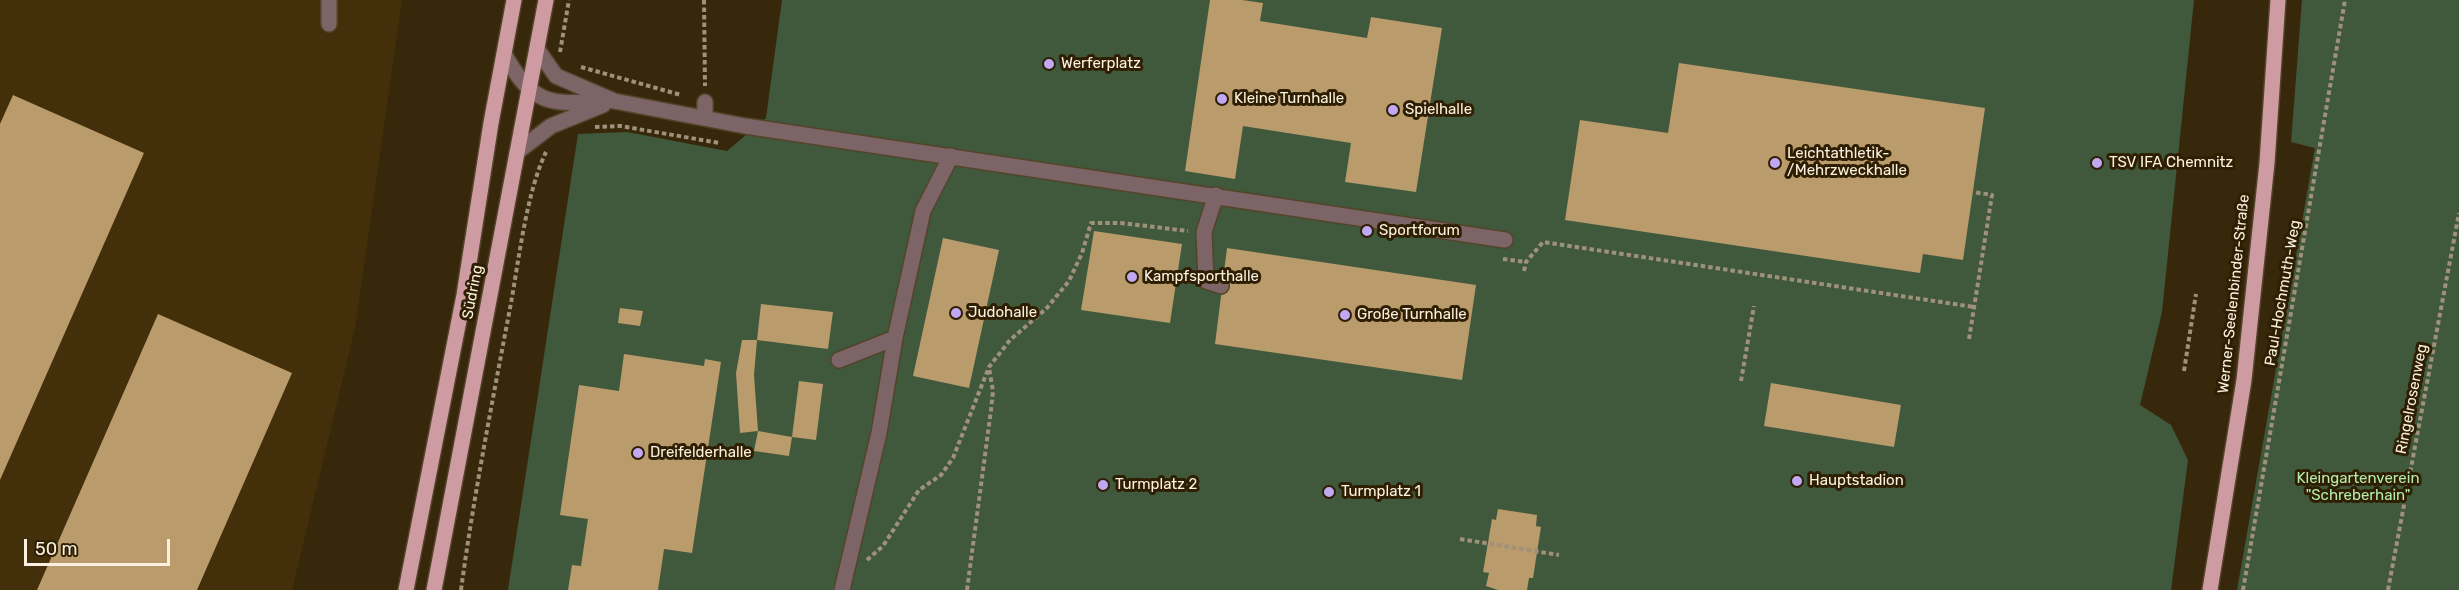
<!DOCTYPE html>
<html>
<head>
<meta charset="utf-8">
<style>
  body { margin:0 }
  #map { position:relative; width:2459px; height:590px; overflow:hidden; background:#38280b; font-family:Rubik,sans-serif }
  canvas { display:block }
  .scale { position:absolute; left:24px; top:539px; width:146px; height:27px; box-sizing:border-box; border:3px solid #fcf1e1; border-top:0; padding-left:8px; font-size:18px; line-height:21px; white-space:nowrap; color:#fcf1e1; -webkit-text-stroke:4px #2e1e02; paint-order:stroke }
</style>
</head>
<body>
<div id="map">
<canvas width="2459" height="590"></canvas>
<div class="scale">50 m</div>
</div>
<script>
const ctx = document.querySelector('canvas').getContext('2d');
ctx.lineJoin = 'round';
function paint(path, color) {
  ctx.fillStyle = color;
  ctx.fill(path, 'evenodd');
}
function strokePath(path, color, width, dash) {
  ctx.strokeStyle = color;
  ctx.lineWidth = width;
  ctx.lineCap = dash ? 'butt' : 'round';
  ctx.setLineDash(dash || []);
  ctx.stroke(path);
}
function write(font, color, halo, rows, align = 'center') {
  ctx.font = font + ' Rubik,sans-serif';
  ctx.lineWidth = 6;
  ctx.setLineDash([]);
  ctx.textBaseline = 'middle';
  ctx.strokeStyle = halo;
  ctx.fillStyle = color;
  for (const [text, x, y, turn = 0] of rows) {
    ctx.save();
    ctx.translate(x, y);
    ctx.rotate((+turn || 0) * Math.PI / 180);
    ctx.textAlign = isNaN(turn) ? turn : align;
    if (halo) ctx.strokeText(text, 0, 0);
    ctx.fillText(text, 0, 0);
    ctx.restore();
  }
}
const built = new Path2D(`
  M0 0H402L355 328 292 590H0Z`);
const green = new Path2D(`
  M782 0H2194L2162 312 2140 405 2171 425 2188 460 2171 590H508L578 134 627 132 727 151 766 118Z
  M2302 0H2459V590H2237L2315 148 2291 142Z`);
const building = new Path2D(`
  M1210 0H1242L1263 3 1260 21 1367 38 1371 17 1442 28 1416 192 1345 182 1351 143 1243 126 1235 179 1185 171Z
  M1679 63 1985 108 1963 260 1923 254 1920 273 1565 220 1580 120 1668 133Z
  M13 95 144 153 0 480V124Z
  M1094 231 1182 244 1170 323 1081 310Z
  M943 238 999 250 969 388 913 376Z
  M1227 248 1476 285 1462 380 1215 344Z
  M761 304 833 312 828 349 757 340Z
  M620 308 643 311 640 326 618 323Z
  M158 314 292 373 197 590H37Z
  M742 340H757L754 375 758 431 740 433 736 373Z
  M624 354 704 366 705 359 721 362 692 553 664 549 658 590H568L572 565 581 566 588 519 560 515 579 385 619 391Z
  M799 381 823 384 816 440 792 437Z
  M1771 383 1901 405 1894 447 1764 426Z
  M758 431 792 437 789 456 754 451Z
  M1498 509 1537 515 1536 526 1541 527 1533 578H1529L1527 590H1498L1486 586 1489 573 1483 572 1492 519 1496 520Z`);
const path = new Path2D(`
  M704 0 705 86
  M560 52 569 0
  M581 67 681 95
  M595 127 620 126 720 143
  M1503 259 1526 262
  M1524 271 1526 262 1543 242 1974 307
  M1969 339 1992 195 1973 192
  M2184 371 2196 294
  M1741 381 1754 306
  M1460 539 1559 555
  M867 560 883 546 919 490 941 475 953 458 989 367 1010 340 1046 309 1069 281 1082 253 1091 223H1121L1188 231
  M461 590C474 494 493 398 511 303 519 258 527 191 546 152
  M967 590 991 410 993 391 989 368
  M2243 590 2345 0
  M2388 590 2459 213`);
const minor = new Path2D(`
  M329 0V24
  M537 49 556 76 614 101 745 126 1505 240
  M504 54C535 108 550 104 608 101
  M705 118V102
  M517 152 551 126 603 105
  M1216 195 1204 232 1206 281 1221 286
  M839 360 895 338
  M842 590 879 433 895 338 923 211 951 156`);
const major = new Path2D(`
  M406 590 464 295 491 123 514 0
  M434 590 546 0
  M2210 590 2244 380 2267 163 2278 0`);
const markers = [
  [1049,64,6,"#c1a8f3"],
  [1222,99,6,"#c1a8f3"],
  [1393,110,6,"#c1a8f3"],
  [1775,163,6,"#c1a8f3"],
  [2097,163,6,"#c1a8f3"],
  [1367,231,6,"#c1a8f3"],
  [1132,277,6,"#c1a8f3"],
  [956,313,6,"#c1a8f3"],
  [1345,315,6,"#c1a8f3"],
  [638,453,6,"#c1a8f3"],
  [1797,481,6,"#c1a8f3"],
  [1103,485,6,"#c1a8f3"],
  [1329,492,6,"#c1a8f3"]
];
const poiNames = [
  ["Werferplatz",1061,64],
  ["Kleine Turnhalle",1234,99],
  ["Spielhalle",1405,110],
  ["Leichtathletik-",1787,154],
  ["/Mehrzweckhalle",1787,171],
  ["TSV IFA Chemnitz",2109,163],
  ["Sportforum",1379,231],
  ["Kampfsporthalle",1144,277],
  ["Judohalle",968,313],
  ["Große Turnhalle",1357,315],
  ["Dreifelderhalle",650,453],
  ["Hauptstadion",1809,481],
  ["Turmplatz 2",1115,485],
  ["Turmplatz 1",1341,492]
];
const streetNames = [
  ["Südring",473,292,-79],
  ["Paul-Hochmuth-Weg",2283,293,-80],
  ["Werner-Seelenbinder-Straße",2234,294,-84],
  ["Ringelrosenweg",2412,399,-79]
];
const parkNames = [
  ["Kleingartenverein",2358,479],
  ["\"Schreberhain\"",2358,496]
];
paint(built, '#432f0a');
paint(green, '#40593c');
paint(building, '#b99b6c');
strokePath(minor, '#534429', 18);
strokePath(major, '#534429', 18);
strokePath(path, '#9f917b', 4, [4.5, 3]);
strokePath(minor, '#7d6467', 15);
strokePath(major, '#cf9ba3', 15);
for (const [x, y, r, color] of markers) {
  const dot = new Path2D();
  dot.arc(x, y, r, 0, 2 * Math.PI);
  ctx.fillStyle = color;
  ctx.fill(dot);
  strokePath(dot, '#2e1e02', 2);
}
write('15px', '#fcf1e1', '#2e1e02', poiNames, 'left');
write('15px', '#fcf1e1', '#2e1e02', streetNames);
write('15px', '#b4ecad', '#2e1e02', parkNames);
</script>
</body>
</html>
